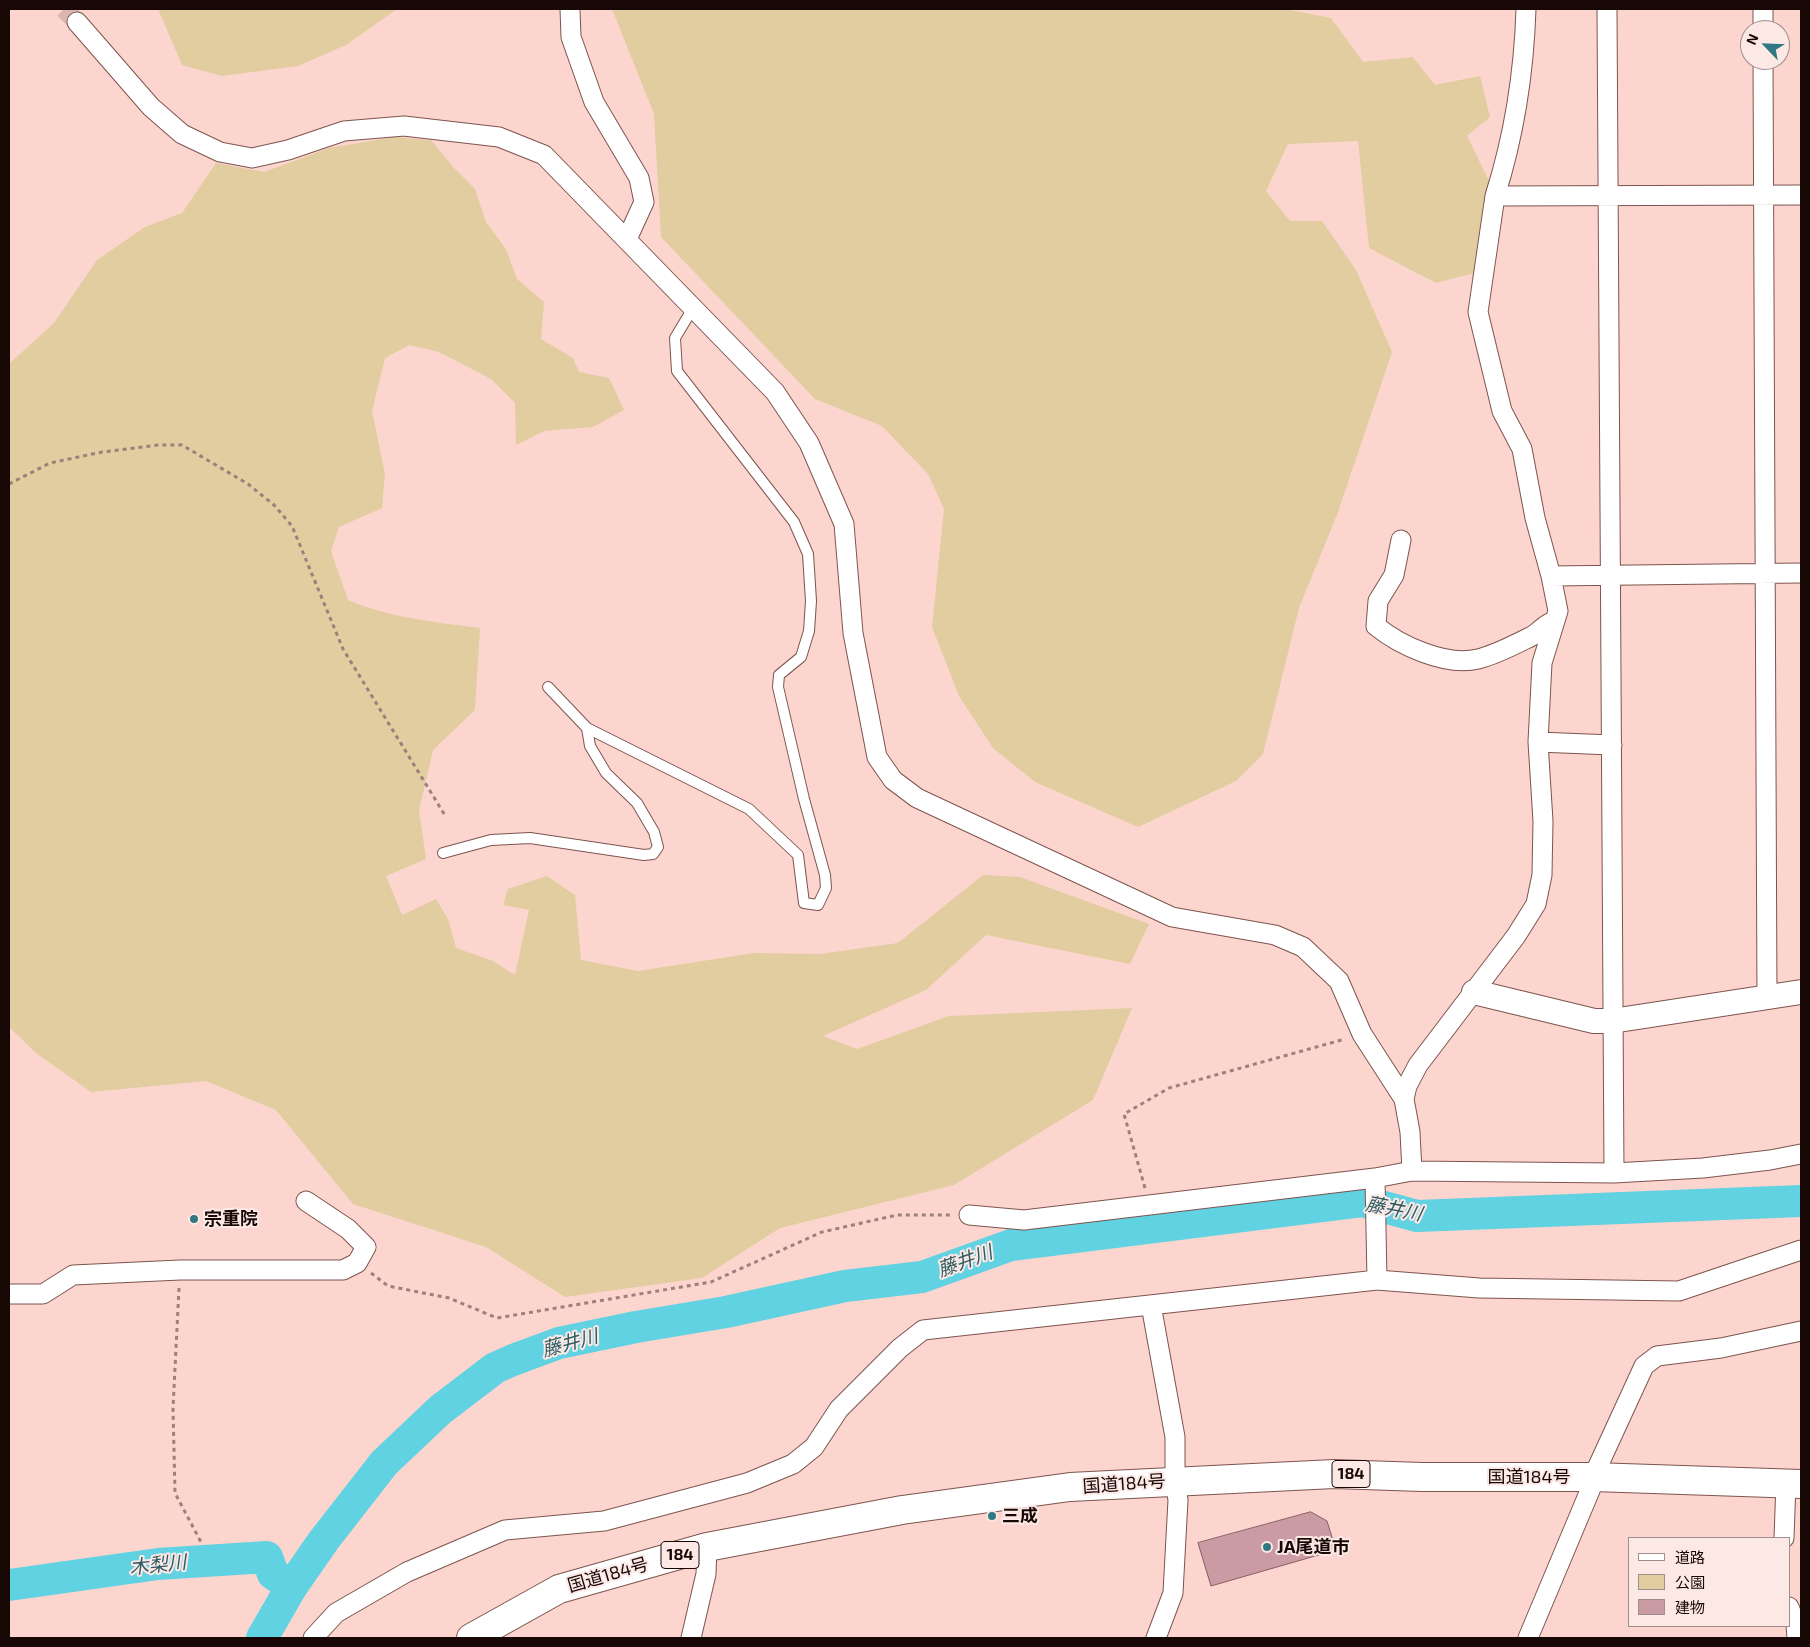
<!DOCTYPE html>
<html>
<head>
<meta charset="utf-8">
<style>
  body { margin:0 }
  #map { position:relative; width:1810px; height:1647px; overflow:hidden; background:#fdd5cf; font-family:"Exo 2","Noto Sans JP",sans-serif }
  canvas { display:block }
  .frame { position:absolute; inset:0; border:10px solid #170806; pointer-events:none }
  .legend { position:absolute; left:1628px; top:1537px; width:162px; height:90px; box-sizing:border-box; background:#fce8e5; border:1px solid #a08e8c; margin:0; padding:6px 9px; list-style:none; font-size:15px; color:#170806 }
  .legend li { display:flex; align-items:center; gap:10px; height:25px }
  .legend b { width:25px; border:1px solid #a08e8c }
  .north { position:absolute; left:1740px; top:20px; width:50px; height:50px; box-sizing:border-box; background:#fce8e5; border:1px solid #a08e8c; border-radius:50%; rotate:294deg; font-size:14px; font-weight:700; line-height:20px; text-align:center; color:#170806 }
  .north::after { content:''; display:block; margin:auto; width:18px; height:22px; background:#307882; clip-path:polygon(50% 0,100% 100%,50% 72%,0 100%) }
</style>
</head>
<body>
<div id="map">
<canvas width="1810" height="1647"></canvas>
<div class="frame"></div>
<ul class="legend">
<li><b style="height:6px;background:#fff"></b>道路</li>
<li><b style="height:14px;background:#e1cd9f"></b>公園</li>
<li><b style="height:14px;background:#ca9ba2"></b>建物</li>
</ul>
<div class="north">N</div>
</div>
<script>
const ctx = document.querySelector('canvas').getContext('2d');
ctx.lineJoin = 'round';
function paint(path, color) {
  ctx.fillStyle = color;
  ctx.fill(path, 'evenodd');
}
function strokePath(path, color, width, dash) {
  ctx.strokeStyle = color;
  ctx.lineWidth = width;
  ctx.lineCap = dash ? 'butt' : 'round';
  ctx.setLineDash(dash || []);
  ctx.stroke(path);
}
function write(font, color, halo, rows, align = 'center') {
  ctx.font = font + ' "Exo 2","Noto Sans JP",sans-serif';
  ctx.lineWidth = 4;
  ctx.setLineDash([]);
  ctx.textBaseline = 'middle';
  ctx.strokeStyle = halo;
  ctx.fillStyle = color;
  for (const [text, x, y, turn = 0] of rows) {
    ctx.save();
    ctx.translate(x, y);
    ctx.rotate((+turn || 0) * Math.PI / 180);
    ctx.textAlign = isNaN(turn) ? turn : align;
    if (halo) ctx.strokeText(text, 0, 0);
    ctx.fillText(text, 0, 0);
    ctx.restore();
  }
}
const green = new Path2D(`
  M158 9H397L346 45 298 66 222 76 182 65Z
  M612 9H1285L1331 18 1363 62 1413 57 1435 85 1480 76 1490 117 1467 136 1492 187 1478 272 1436 283 1369 248 1358 141 1288 144 1266 191 1290 221H1322L1356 270 1392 352 1338 512 1299 608 1263 754 1236 781 1138 827 1035 782 993 748 959 696 932 627 944 509 928 474 882 426 815 399 661 237 654 114Z
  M394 137 431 140 453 167 475 189 486 222 506 249 517 279 544 302 541 339 573 358 579 372 609 378 624 410 593 427 544 431 516 445 515 403 491 379 439 352 409 345 385 358 372 411 385 474 382 508 339 527 331 551 348 600C390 618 435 622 480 628L475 710 433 750 419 810 426 859 386 876 402 915 436 899 448 919 456 948 493 961 515 975 529 910 503 905 508 889 547 876 575 895 581 960 638 971 754 953 820 954 898 943 983 875 1020 877 1149 924 1130 964 986 935 926 990 823 1036 857 1049 949 1016 1132 1008 1093 1100 954 1185 780 1228 702 1278 565 1297 486 1247 353 1204 276 1110 206 1081 91 1092 36 1053 9 1027V364L54 323 97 260 145 227 182 213 216 163 264 172 329 148Z`);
const river = new Path2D(`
  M9 1585 158 1564 267 1557 273 1574 292 1586
  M262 1638 292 1586 324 1540 384 1463 440 1410 495 1368 513 1360 559 1343 636 1327 726 1312 845 1286 922 1277 1011 1245 1362 1201 1417 1216 1801 1201`);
const building = new Path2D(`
  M1311 1512 1327 1521 1336 1550 1211 1586 1198 1543Z`);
const minorTunnel = new Path2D(`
  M64 9 77 22`);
const path = new Path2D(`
  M9 484 50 463 102 452 158 445H182L248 484 274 505 292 526 343 649 446 817
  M1145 1188 1124 1114 1169 1088 1345 1039
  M371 1273 388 1286 449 1298 497 1318 711 1282 822 1232 897 1215H952
  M179 1288 173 1408 175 1493 202 1544`);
const service = new Path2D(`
  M548 687 587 728
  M443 853 491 840 530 838 644 855 653 854 658 847 654 832 637 803 606 773 590 746 587 728 749 809 798 855 804 903 818 905 826 888 825 875 804 799 778 687 779 675 801 657 809 631 811 601 808 554 794 522 677 371 675 338 693 308`);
const minor = new Path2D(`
  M570 9 571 37 594 102 639 178 644 202 627 239
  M1526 9C1524 72 1514 136 1495 196L1801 195
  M1607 9 1614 1173
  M1763 9V30
  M77 22 151 107 182 134 220 152 252 158 288 150 344 131 404 126 499 137 544 155 775 392 809 443 844 524 853 633 877 757 893 780 917 798 1172 917 1275 935 1303 947 1339 981 1362 1034 1404 1099 1410 1132 1412 1171
  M1763 60 1767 998
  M1401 540 1394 575 1378 601 1376 626C1399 645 1446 667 1478 659 1495 655 1514 645 1530 637 1540 633 1544 623 1555 621
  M1551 576 1801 573
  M1538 742 1612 745
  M1404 1099 1407 1086 1418 1065 1516 936 1536 904 1542 875 1543 821 1538 742 1542 663 1558 611 1551 576 1535 518 1522 449 1502 411 1478 312 1495 196
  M1375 1178 1377 1280
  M969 1215 1024 1220 1375 1178 1412 1171 1614 1173 1703 1168 1770 1160 1801 1154
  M9 1294H43L73 1275 180 1270H343L357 1263 366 1247 348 1229 306 1201
  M1151 1305 1175 1437V1481L1178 1500 1173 1593 1156 1638
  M1784 1538 1786 1483
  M1789 1607 1796 1625 1797 1638
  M313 1638 336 1613 407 1572 505 1530 604 1521 747 1483 793 1464 814 1447 839 1409 900 1348 923 1330 1377 1280 1479 1288 1679 1291 1801 1250
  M691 1638 706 1574 707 1547
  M1528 1638 1591 1488 1593 1477 1644 1366 1657 1356 1721 1348 1801 1331`);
const tertiary = new Path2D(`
  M1474 992 1594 1021H1612L1801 992`);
const trunk = new Path2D(`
  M471 1638 559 1589 707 1547 902 1510 1070 1487 1334 1474 1422 1477H1593L1801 1484`);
const markers = [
  [194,1219,5,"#307882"],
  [992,1516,5,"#307882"],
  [1267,1547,5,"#307882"]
];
const shields = [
  [1351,1474,38],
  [680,1555,38]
];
const shieldNames = [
  ["184",1351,1474],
  ["184",680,1555]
];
const poiNames = [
  ["宗重院",204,1219],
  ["三成",1002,1516],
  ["JA尾道市",1277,1547]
];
const streetNames = [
  ["国道184号",1529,1477],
  ["国道184号",1124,1484,-4],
  ["国道184号",608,1575,-16]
];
const waterNames = [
  ["藤井川",1394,1209,11],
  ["藤井川",965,1261,-20],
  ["藤井川",570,1343,-15],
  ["木梨川",158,1565,-6]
];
paint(green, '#e1cd9f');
strokePath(river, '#60d2e1', 32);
paint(building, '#ca9ba2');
strokePath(building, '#885d65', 1);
strokePath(minorTunnel, '#dab6b1', 19, [19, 9]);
strokePath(service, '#7d544e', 12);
strokePath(minor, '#7d544e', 21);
strokePath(tertiary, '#7d544e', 26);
strokePath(trunk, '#7d544e', 30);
strokePath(path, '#9d7f7b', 3, [4, 4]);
strokePath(service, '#fff', 10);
strokePath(minor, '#fff', 19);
strokePath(tertiary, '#fff', 24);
strokePath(trunk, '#fff', 28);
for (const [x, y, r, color] of markers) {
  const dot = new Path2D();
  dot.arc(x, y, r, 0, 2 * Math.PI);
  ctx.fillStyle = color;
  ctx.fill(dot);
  strokePath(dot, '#fce8e5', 2);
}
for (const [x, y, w] of shields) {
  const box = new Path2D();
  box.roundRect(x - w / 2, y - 13.5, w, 27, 4);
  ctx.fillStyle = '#fce8e5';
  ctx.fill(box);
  strokePath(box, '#170806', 1);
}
write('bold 16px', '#170806', null, shieldNames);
write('bold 18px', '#170806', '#fce8e5', poiNames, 'left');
write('18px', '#170806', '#fce8e5', streetNames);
write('italic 19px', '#2b5c63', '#fce8e5', waterNames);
</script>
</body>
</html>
